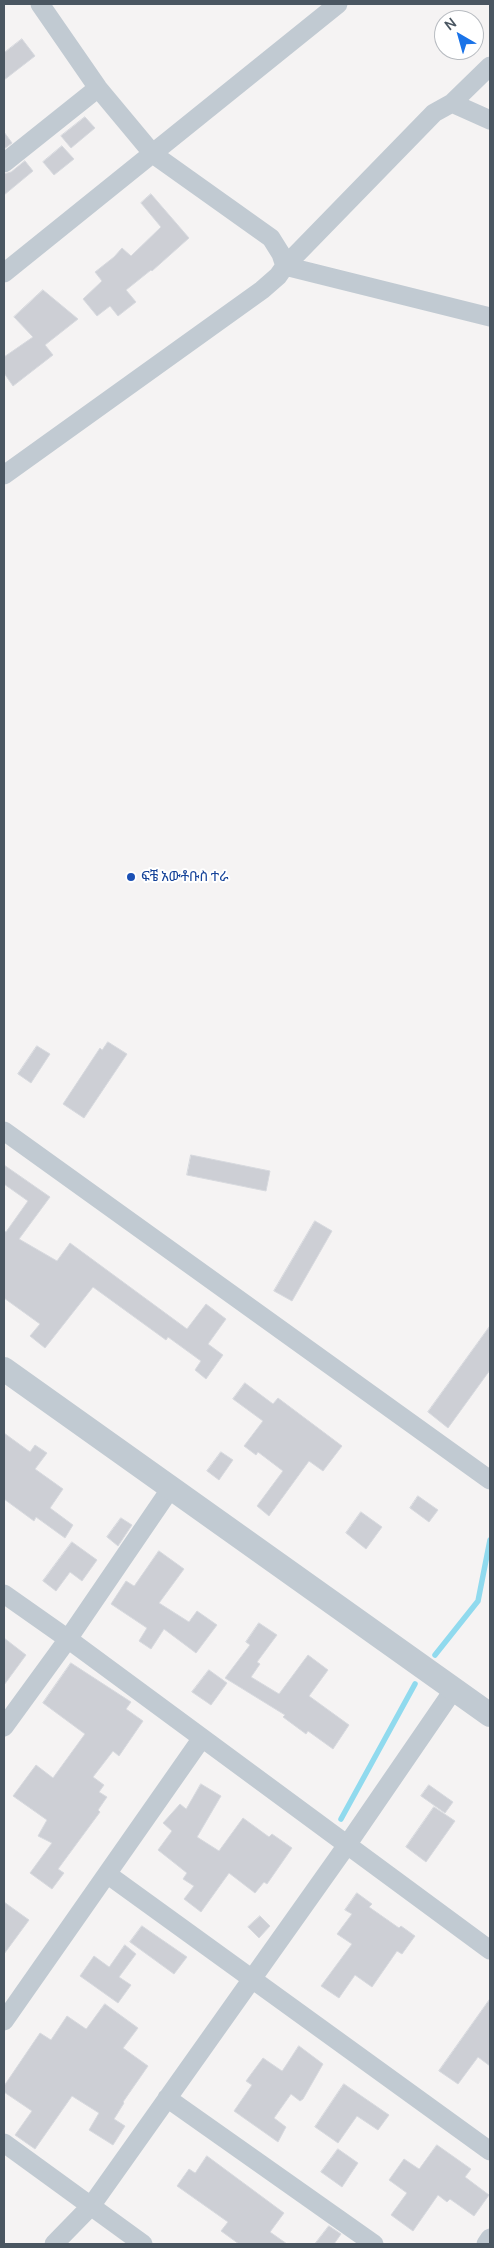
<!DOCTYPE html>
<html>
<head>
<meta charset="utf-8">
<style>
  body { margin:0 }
  #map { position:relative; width:494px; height:2248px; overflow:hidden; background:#f5f3f3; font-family:Manrope,sans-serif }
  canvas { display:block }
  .frame { position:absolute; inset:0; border:5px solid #4a5661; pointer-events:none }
  .north { position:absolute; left:434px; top:10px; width:50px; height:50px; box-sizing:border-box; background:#fff; border:1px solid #b7bbc0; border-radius:50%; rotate:322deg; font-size:14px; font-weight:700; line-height:20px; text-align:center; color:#4a5661 }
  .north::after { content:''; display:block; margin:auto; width:18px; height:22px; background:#1a73e8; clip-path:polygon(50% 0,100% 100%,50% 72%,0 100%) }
</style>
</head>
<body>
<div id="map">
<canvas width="494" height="2248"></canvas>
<div class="frame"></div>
<div class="north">N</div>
</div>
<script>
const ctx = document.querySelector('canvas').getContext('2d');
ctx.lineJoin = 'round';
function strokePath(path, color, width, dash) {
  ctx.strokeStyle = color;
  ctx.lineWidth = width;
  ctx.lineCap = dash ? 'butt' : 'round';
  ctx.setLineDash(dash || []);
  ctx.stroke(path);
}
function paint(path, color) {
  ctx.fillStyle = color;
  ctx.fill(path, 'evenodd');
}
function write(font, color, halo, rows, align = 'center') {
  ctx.font = font + ' Manrope,"Noto Sans Ethiopic",sans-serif';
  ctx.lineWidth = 4;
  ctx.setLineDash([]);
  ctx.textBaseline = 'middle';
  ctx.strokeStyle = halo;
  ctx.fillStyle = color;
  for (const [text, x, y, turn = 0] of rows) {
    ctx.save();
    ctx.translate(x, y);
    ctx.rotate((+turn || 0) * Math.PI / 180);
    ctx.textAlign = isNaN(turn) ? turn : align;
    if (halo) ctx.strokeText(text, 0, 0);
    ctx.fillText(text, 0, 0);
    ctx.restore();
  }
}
const stream = new Path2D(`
  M435 1655 478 1601 490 1540
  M341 1819 415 1684`);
const building = new Path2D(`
  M22 39 35 56 4 80V53Z
  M85 117 95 128 71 148 61 136Z
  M4 132 12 143 4 149Z
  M62 146 74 159 54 175 43 162Z
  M25 161 33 171 4 195V174L11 172Z
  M151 194 189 238 152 271 151 270 126 290 136 302 118 316 110 306 97 316 83 299 102 281 95 272 114 257 122 248 131 256 161 227 141 203Z
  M43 290 78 319 45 345 53 355 13 386 4 373V357L33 337 14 317Z
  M108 1042 127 1054 84 1118 63 1104 100 1048 102 1050Z
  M37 1046 50 1054 31 1083 18 1074Z
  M191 1155 270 1171 266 1191 187 1175Z
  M4 1165 50 1197 19 1239 57 1261 70 1243 187 1329 206 1304 226 1319 208 1344 223 1355 206 1379 195 1370 201 1361 168 1337 166 1340 93 1287 45 1348 30 1336 40 1324 4 1298V1231L6 1232 28 1201 4 1184Z
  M315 1221 332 1231 292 1301 274 1291Z
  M490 1326V1370L448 1428 428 1412Z
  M245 1383 273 1404 278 1398 342 1446 323 1471 309 1461 269 1516 257 1506 283 1471 258 1452 256 1455 244 1446 263 1421 233 1399Z
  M4 1433 30 1452 35 1445 47 1453 35 1469 63 1489 50 1508 73 1525 65 1538 36 1517 34 1521 4 1499Z
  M221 1452 233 1460 219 1480 207 1471Z
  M418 1496 438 1510 429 1522 410 1508Z
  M361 1512 382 1527 366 1549 346 1533Z
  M121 1518 132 1525 118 1546 107 1537Z
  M72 1542 97 1560 82 1581 70 1572 56 1591 43 1581Z
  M159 1551 184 1569 159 1603 189 1622 197 1611 217 1625 196 1653 164 1629 151 1649 139 1641 147 1628 111 1604 126 1581 134 1586Z
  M259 1623 277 1635 257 1662 260 1664 251 1677 279 1694 308 1655 328 1670 309 1696 349 1725 333 1749 308 1731 306 1734 283 1717 285 1715 225 1678 250 1645 246 1642Z
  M4 1638 26 1655 4 1685Z
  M71 1663 131 1702 126 1709 143 1721 119 1756 113 1751 93 1777 104 1785 99 1792 107 1797 98 1810 100 1812 58 1869 64 1873 52 1889 30 1873 52 1843 38 1836 47 1820 13 1796 36 1765 53 1778 85 1734 43 1703Z
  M209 1670 227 1683 211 1705 192 1692Z
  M201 1784 221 1796 197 1837 219 1851 243 1818 269 1837 272 1834 292 1848 267 1884 264 1882 255 1893 229 1873 201 1912 184 1899 194 1886 183 1879 187 1873 158 1850 172 1831 163 1823 180 1804 186 1809Z
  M429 1785 453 1802 445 1813 421 1796Z
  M434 1807 455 1821 426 1862 406 1847Z
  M357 1893 372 1904 369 1907 399 1928 401 1926 415 1936 402 1954 397 1951 372 1987 355 1975 339 1998 321 1986 352 1944 337 1934 352 1914 345 1910Z
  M4 1902 29 1920 4 1954Z
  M260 1916 270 1926 259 1938 248 1927Z
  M142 1926 187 1957 174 1974 130 1942Z
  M125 1945 136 1954 119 1977 131 1985 118 2003 80 1976 94 1956 109 1967Z
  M490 1999V2066L478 2057 458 2084 439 2071Z
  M105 2004 138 2028 123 2048 148 2066 123 2102 124 2103 114 2119 125 2126 113 2145 89 2130 99 2113 72 2096 35 2149 15 2135 32 2111 4 2092V2086L40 2033 51 2040 67 2016 86 2029Z
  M299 2046 323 2064 303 2099 300 2101 291 2094 274 2118 286 2127 278 2142 234 2111 252 2085 246 2081 263 2058 282 2071Z
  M344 2084 389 2115 378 2130 357 2116 338 2143 315 2127Z
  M437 2145 471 2169 465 2177 489 2195 474 2216 450 2199 447 2202 438 2195 413 2231 391 2215 407 2193 389 2180 404 2159 419 2169Z
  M338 2149 358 2163 342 2187 321 2172Z
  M207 2156 284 2213 270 2232 287 2244H239L221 2231 228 2222 177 2186 189 2169 195 2173Z
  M329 2226 341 2234 334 2244H315Z`);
const minor = new Path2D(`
  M40 4 98 88 153 154 271 238 281 254 285 266
  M452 103 490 120
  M4 163 98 88
  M285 266 490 317
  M4 273 338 4
  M4 475 262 290 278 276 285 266 434 113 452 103 490 66
  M4 1131 490 1480
  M4 1594 68 1639 490 1950
  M4 1727 68 1639 171 1488
  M107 1874 490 2151
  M4 2021 202 1738
  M167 2098 374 2244
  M4 2143 143 2244
  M54 2244 91 2206 347 1845 454 1689
  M486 2244 490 2238`);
const tertiary = new Path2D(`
  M4 1369 490 1715`);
const markers = [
  [131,877,5,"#1a4fb4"]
];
const transitNames = [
  ["ፍቼ አውቶቡስ ተራ",141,877]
];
strokePath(stream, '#90daee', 5.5);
paint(building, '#cdcfd5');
strokePath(building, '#d7d9de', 1);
strokePath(minor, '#c1cad2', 19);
strokePath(tertiary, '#c1cad2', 24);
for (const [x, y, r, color] of markers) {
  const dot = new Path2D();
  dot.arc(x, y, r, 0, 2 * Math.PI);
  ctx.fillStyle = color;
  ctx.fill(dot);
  strokePath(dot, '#fff', 2);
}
write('14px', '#164399', '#fff', transitNames, 'left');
</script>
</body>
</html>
